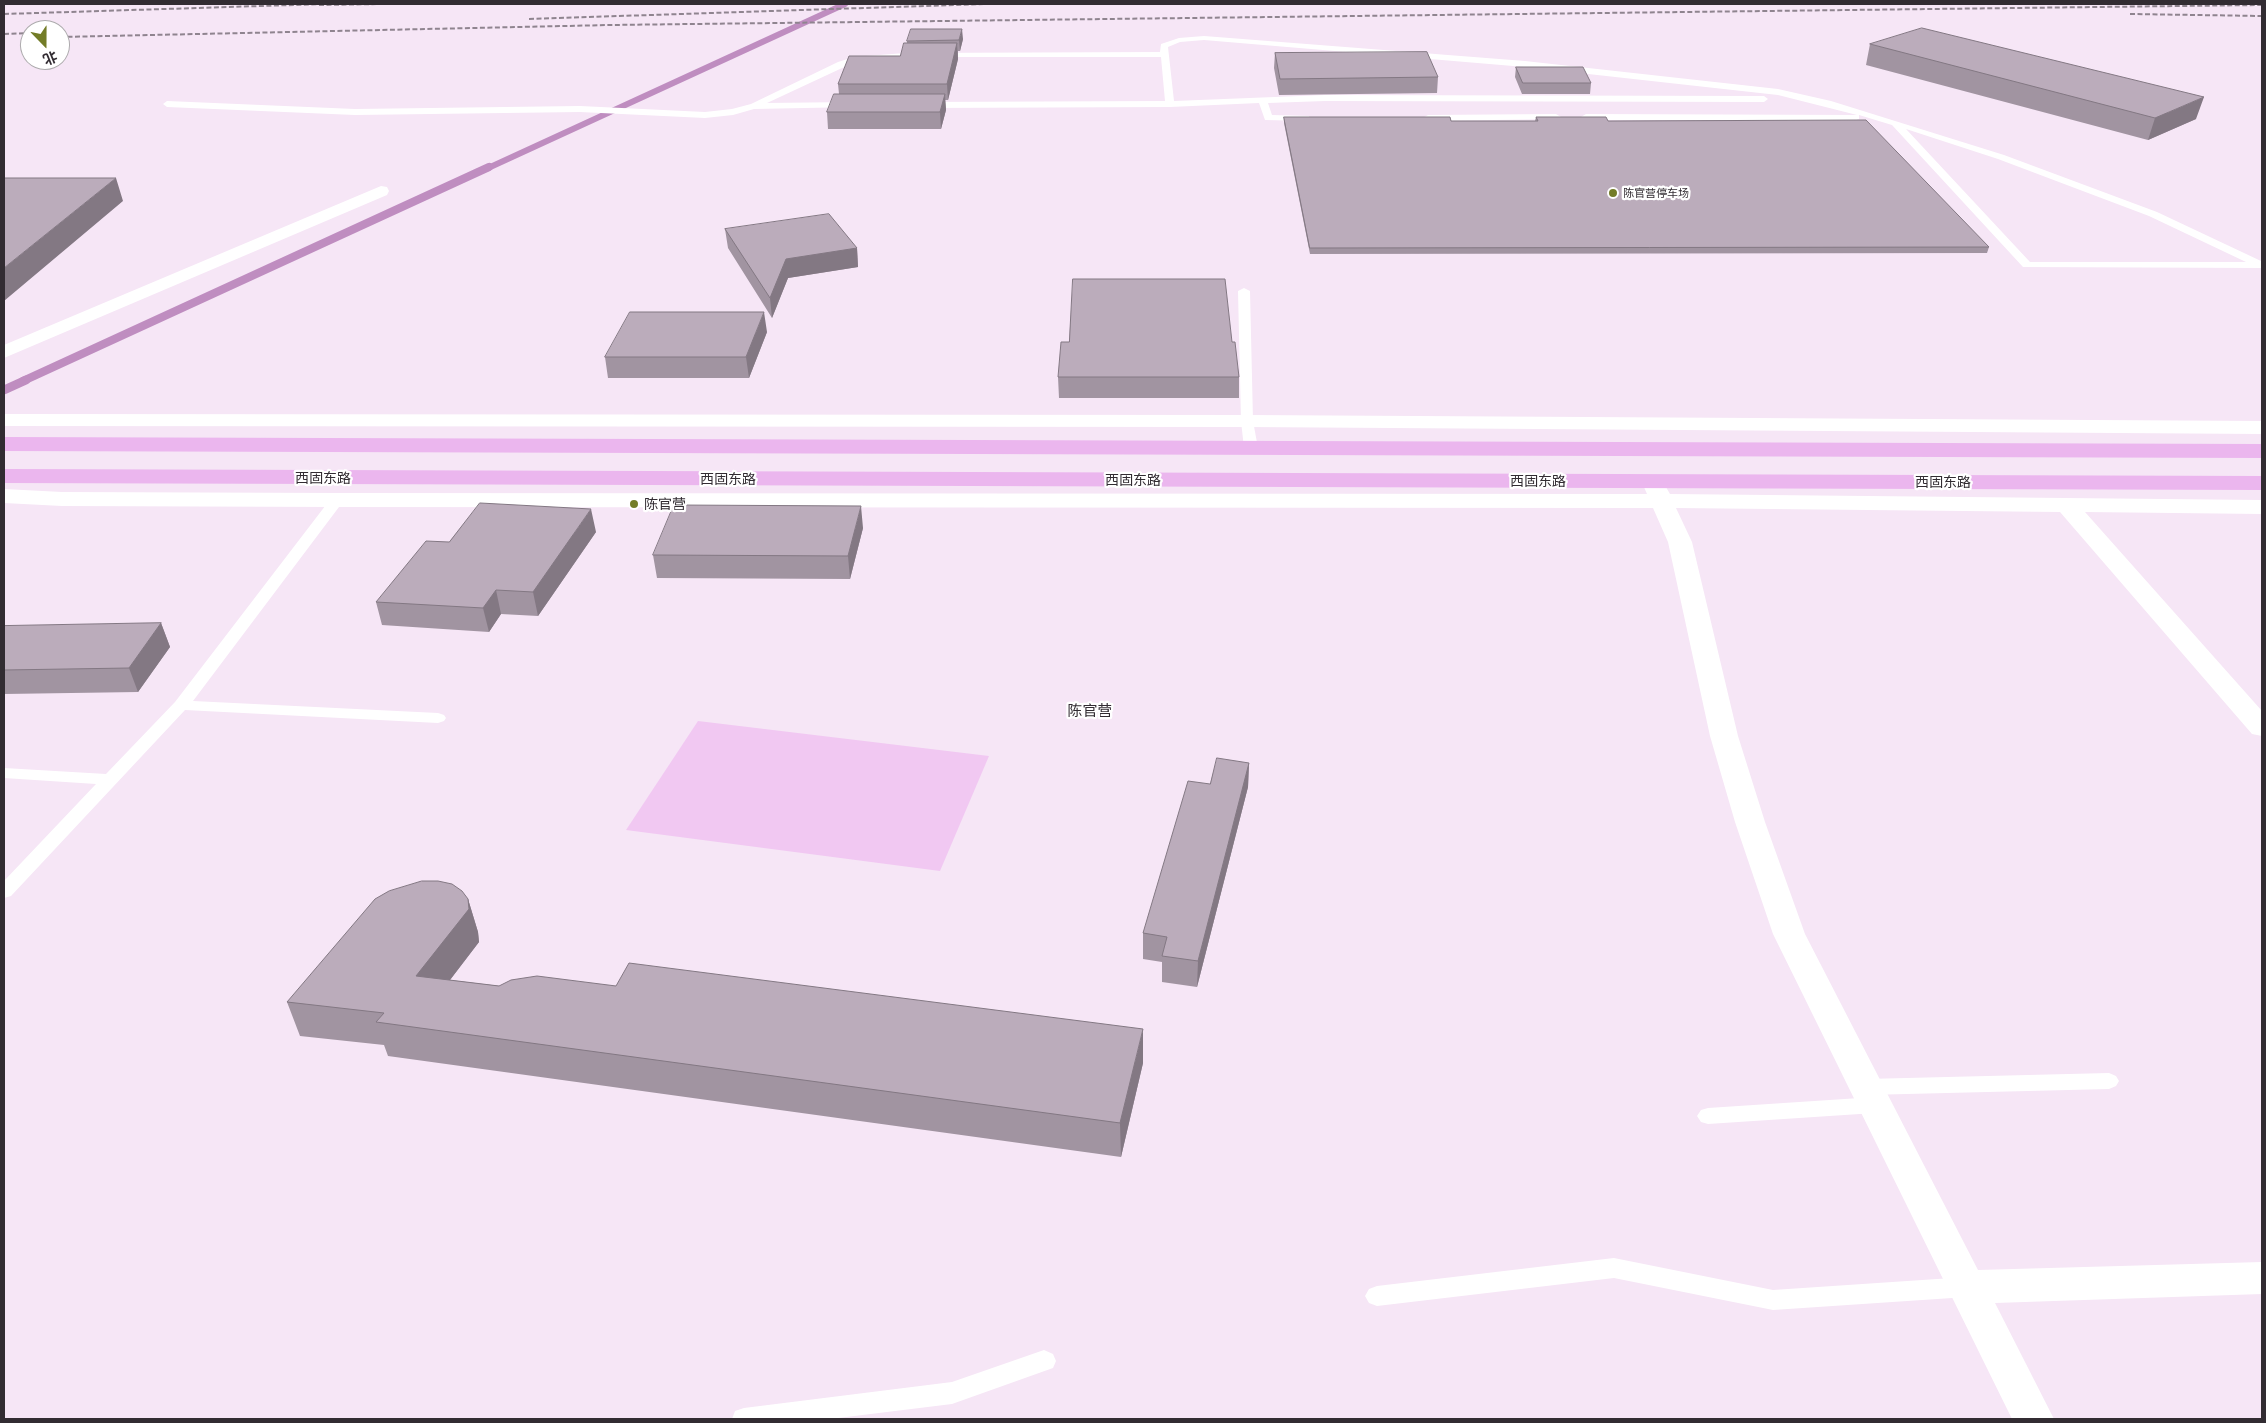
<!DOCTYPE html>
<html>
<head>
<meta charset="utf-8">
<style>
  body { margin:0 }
  #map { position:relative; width:2266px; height:1423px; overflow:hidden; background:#f6e6f6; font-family:Lato,"Noto Sans SC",sans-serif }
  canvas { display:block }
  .frame { position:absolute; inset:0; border:5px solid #322c32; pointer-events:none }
  .north { position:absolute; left:20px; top:20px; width:50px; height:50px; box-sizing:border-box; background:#fff; border:1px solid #adabad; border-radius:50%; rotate:158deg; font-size:14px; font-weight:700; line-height:20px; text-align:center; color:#322c32 }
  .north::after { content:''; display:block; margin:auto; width:18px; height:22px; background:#737c27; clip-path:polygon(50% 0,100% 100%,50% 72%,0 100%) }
</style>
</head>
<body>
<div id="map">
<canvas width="2266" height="1423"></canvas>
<div class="frame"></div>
<div class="north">北</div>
</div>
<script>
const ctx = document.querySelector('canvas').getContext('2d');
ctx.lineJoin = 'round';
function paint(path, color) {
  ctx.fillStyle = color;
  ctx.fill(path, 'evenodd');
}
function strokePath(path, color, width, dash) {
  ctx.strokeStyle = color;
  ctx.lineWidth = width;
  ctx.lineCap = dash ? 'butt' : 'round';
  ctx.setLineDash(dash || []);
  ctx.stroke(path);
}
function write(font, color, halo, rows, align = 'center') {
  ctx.font = font + ' Lato,"Noto Sans SC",sans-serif';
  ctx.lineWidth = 4.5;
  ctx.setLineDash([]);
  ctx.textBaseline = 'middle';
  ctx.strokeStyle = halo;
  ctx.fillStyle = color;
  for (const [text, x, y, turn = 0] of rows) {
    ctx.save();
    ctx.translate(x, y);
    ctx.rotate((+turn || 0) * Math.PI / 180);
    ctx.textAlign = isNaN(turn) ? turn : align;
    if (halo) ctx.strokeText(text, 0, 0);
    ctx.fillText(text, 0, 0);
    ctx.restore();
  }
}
const green = new Path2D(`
  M698 721 989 756 940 871 626 830Z`);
const streamFar2 = new Path2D(`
  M486 169 845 4`);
const streamFar1 = new Path2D(`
  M23 381 489 167`);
const stream = new Path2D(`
  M4 390 26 380`);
const lane = new Path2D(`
  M1204 36 1525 61 1778 89 1831 101 2004 155 2157 212 2261 261 2262 268 2023 267 1892 125 1859 115V119L1856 120H1586L1581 117 1586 114 1857 115 1778 95 1525 67 1204 40 1180 42 1168 47 1174 101 1325 95 1764 96 1768 99 1764 102 1325 101 1268 103 1272 115 1309 116V120L1306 121 1265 120 1259 103 1170 107 924 108 920 105 924 102 1165 101 1161 57H905L855 62 767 103 852 102 855 103V107L754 109 733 115 705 118 580 112 355 115 167 107 163 104 167 101 355 109 580 106 705 112 732 109 751 104 838 62 854 57 905 53 1160 52 1161 44 1179 38ZM1906 129 1998 159 2149 216 2246 262H2030Z
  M1556 114 1561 117 1559 119 1428 121 1423 118 1428 115Z
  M1244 288 1250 291 1253 421 1258 448 1251 452 1244 448 1241 421 1238 291Z
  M337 496 344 500 342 503 193 701 438 713 444 715 446 718 444 721 438 723 185 710 11 896 4 898V881L96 784 4 778V768L106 774 175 702 332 497Z
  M2109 1073 2116 1076 2119 1081 2116 1086 2109 1089 1866 1095 1859 1093 1856 1087 1859 1081 1866 1079Z
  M1875 1097 1882 1099 1886 1105 1882 1111 1875 1113 1708 1124 1701 1122 1697 1116 1701 1110 1708 1108Z
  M1614 1258 1773 1290 1967 1277 1975 1280 1979 1287 1975 1294 1967 1297 1773 1310 1614 1278 1377 1306 1369 1303 1365 1296 1369 1289 1377 1286Z
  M1044 1350 1053 1354 1056 1361 1053 1368 952 1404 830 1419H732L735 1411 744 1408 952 1382Z`);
const street = new Path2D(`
  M381 186 387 187 389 191 387 195 4 358V345Z
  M4 414 1247 415 2262 421V434L1247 427 4 426Z
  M1655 480 1663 482 1670 494 2262 500V514L2085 512 2262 711V736L2252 734 2060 512 1676 508 1692 542 1738 736 1765 822 1805 934 1978 1270 2262 1262V1294L1995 1303 2054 1419H2012L1773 934 1735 822 1710 736 1668 542 1653 508 337 507 62 506 4 503V489L62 492 337 493 1647 494 1644 487 1647 482Z`);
const primary = new Path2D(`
  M4 437 2262 444V458L4 451Z
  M4 469 2262 476V490L4 483Z`);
const rail = new Path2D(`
  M319 5 382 4
  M4 14 325 4
  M2130 14 2262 16
  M529 19 984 4
  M4 34 30 33
  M60 37 610 25 2262 5`);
const wall = new Path2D(`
  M963 39 960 51H958V59L948 100H945L946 110 941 129H828L827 112 839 94 838 84 900 56 907 43V41Z
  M1870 44 2196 119 2148 140 1866 65Z
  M1275 53 1438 77 1437 93 1279 95 1274 68Z
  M1516 67 1591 83 1590 94H1522L1515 77Z
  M1284 117 1451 121H1535L1536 117 1608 121 1989 247 1987 253 1310 254 1284 123Z
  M725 229 857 248 858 267 788 278 772 318 728 248Z
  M767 332 749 378H608L605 357Z
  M1232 342 1239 377V398H1059L1058 377Z
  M863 528 850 579 657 578 653 555Z
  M596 532 538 616 501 614 489 632 382 625 376 602 449 542Z
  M161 623 170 647 138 692 4 694V626Z
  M1249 763 1248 787 1197 987 1162 982V962L1143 959V933L1210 784Z
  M468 899 478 932 479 942 450 980 1143 1063 1121 1157 388 1056 384 1045 300 1036 287 1002Z`);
const shadedWall = new Path2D(`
  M962 29 963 39 960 51 959 40Z
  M957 43 958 59 948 100 947 84Z
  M945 94 946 110 941 129 940 112Z
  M2204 97 2196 119 2148 140 2155 118Z
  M116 178 123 201 4 301V268Z
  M857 248 858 267 788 278 772 318 770 298 786 259Z
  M764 312 767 332 749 378 746 357Z
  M861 506 863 528 850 579 848 556Z
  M591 509 596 532 538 616 533 592Z
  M496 590 501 614 489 632 483 608Z
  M161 623 170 647 138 692 129 668Z
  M1249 763 1248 787 1197 987 1198 961Z
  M468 899 478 932 479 942 427 1010 416 976Z
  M1143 1029V1063L1121 1157 1120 1123Z`);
const building = new Path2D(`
  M1922 28 2204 97 2155 118 1870 44Z
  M911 29H962L959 40 907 41Z
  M904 43H957L947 84H838L849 56H900Z
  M1427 52 1438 77 1280 79 1275 53Z
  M1516 67H1583L1591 83H1523Z
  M834 94H945L940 112H827Z
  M1284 117H1450L1451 121H1538L1536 117H1606L1608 121 1866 120 1989 247 1310 248Z
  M4 178H116L4 268Z
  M829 214 857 248 786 259 770 298 725 229Z
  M1073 279H1225L1232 342H1235L1239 377H1058L1061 342H1069Z
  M630 312H764L746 357H605Z
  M480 503 591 509 533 592 496 590 483 608 376 602 426 541 449 542Z
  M674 505 861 506 848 556 653 555Z
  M161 623 129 668 4 670V626Z
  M1217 758 1249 763 1198 961 1162 956 1167 937 1143 933 1188 781 1210 784Z
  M422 881H438L452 884 462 891 468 899 469 909 416 976 499 986 511 980 537 976 616 986 629 963 1143 1029 1120 1123 376 1022 384 1013 287 1002 375 899 389 891Z`);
const markers = [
  [1613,193,5,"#737c27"],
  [634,504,5,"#737c27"]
];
const farPoinames = [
  ["陈官营停车场",1623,193]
];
const streetNames = [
  ["西固东路",323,478],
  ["西固东路",728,479],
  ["西固东路",1133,480],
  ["西固东路",1538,481],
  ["西固东路",1943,482]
];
const poiNames = [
  ["陈官营",644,504]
];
const neighbourhoodNames = [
  ["陈官营",1090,711]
];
paint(green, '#f1c8f2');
strokePath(streamFar2, '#bf8dc0', 6);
strokePath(streamFar1, '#bf8dc0', 8);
strokePath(stream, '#bf8dc0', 9);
paint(lane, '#fff');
paint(street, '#fff');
paint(primary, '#ebb6ee');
strokePath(rail, '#8f848f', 2, [5, 2.5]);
paint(wall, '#a194a1');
paint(shadedWall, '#837883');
paint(building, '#bbacbb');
strokePath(building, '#837883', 1);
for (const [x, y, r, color] of markers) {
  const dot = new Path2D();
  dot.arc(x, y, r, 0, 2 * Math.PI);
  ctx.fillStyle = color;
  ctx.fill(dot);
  strokePath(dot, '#fff', 2);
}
write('11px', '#322c32', '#fff', farPoinames, 'left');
write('14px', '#322c32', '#fff', streetNames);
write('14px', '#322c32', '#fff', poiNames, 'left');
write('15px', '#322c32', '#fff', neighbourhoodNames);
</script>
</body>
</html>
